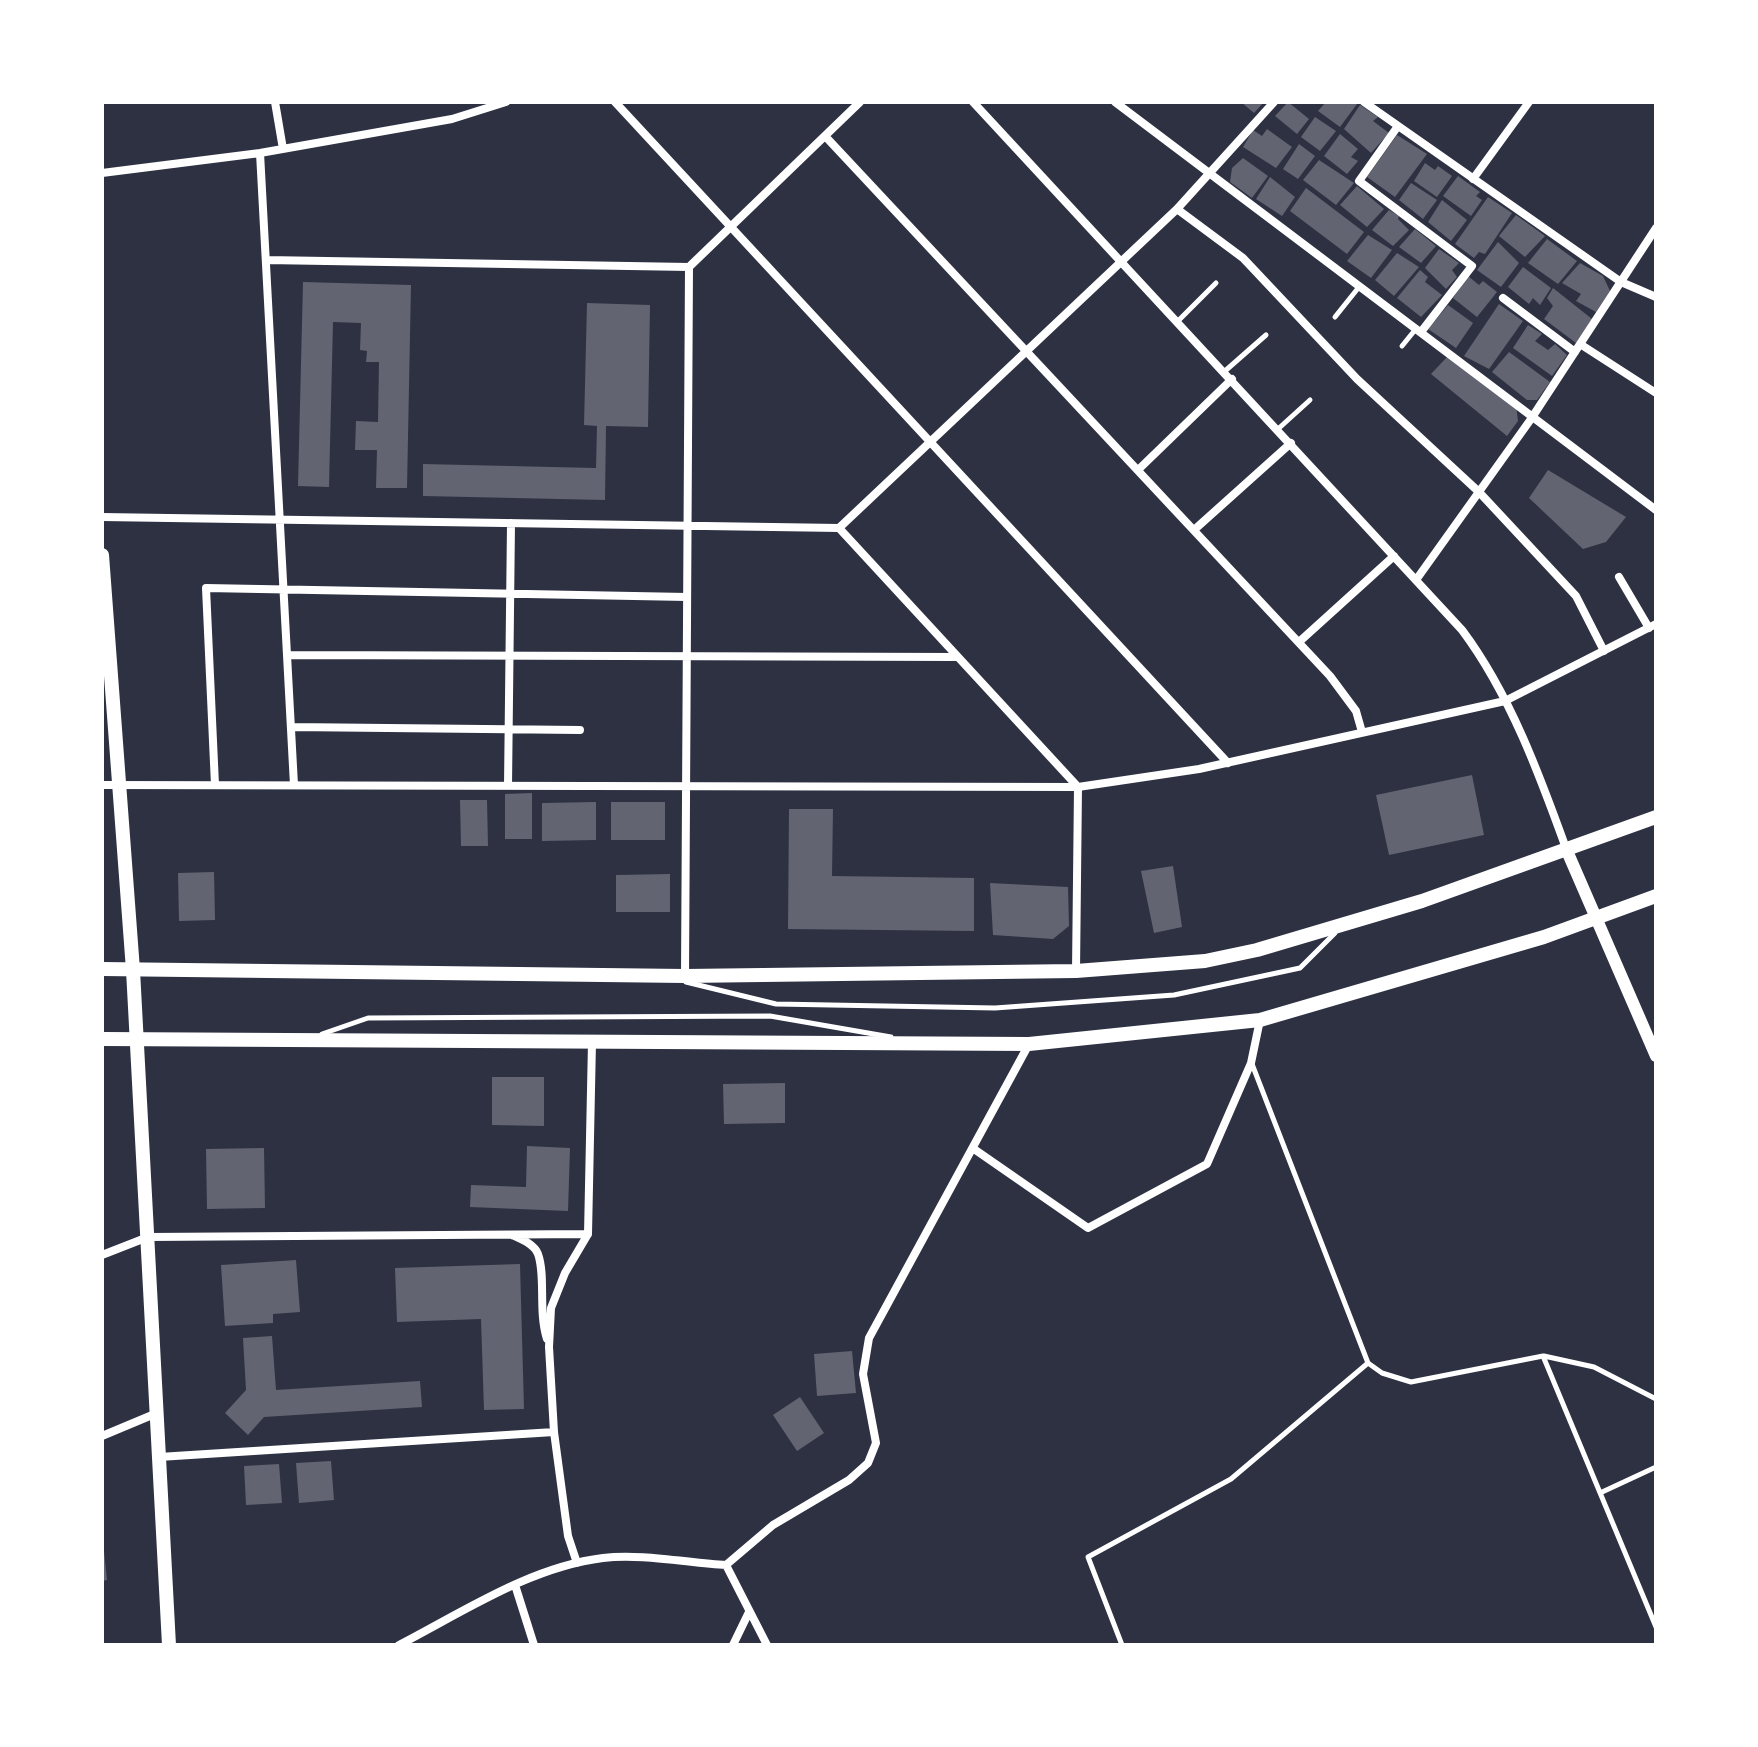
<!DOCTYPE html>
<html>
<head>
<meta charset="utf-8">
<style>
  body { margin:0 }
  #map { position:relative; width:1758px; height:1747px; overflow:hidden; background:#2d3142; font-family:Jost,sans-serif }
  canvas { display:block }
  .frame { position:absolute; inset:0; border:104px solid #fff; pointer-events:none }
</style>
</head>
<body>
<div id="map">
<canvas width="1758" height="1747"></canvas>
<div class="frame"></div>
</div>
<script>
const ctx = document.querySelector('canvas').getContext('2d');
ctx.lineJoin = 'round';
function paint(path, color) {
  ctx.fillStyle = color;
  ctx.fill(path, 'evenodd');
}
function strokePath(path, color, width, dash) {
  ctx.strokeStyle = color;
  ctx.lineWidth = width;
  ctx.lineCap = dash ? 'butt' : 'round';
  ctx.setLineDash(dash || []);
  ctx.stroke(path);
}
const building = new Path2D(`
  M1241 102H1264L1254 113Z
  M1288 102 1309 119 1297 134 1275 116Z
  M1326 102H1354L1357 104 1340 127 1318 111Z
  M1360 105 1378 117 1373 121 1389 133 1371 153 1344 129Z
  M1315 117 1336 131 1320 151 1301 137Z
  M1267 129 1292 147 1276 168 1243 147 1253 130 1262 136Z
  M1340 134 1358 149 1351 157 1358 161 1347 174 1324 156Z
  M1397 135 1427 154 1395 197 1367 177Z
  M1299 144 1315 156 1298 179 1283 169Z
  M1243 158 1268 176 1252 198 1230 182 1232 168Z
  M1319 160 1354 183 1336 205 1303 180Z
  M1425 163 1435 170 1438 166 1452 176 1437 197 1414 181Z
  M1458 176 1480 192 1476 196 1482 200 1471 216 1443 196Z
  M1270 177 1295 197 1282 216 1256 199Z
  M1411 183 1437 200 1423 219 1399 200Z
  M1357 186 1384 209 1367 227 1340 205Z
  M1306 188 1364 232 1347 254 1290 211Z
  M1488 197 1512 213 1485 254 1479 252 1474 258 1455 244Z
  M1442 200 1467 220 1451 241 1428 222Z
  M1389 210 1399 216 1398 219 1409 230 1393 246 1372 230Z
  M1516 215 1545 236 1525 257 1499 236Z
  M1415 229 1436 246 1421 263 1399 247Z
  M1368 235 1392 250 1371 278 1347 261Z
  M1547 239 1577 261 1558 284 1528 263Z
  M1498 242 1519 263 1501 287 1477 270Z
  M1439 249 1459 263 1452 270 1457 277 1446 289 1425 268Z
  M1397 253 1419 267 1394 296 1375 280Z
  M1580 263 1603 276 1610 291 1596 312 1576 301 1581 294 1562 283Z
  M1523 267 1551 288 1540 305 1533 298 1529 304 1508 287Z
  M1420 270 1428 277 1425 282 1442 295 1421 317 1397 298Z
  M1468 276 1479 285 1483 281 1497 292 1477 317 1453 298Z
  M303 282 411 285 407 488H376L377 450H355L356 421 378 422 379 362H366L367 351 360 350 361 323 333 322 329 487 298 486Z
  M1553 288 1592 319 1576 343 1544 319 1553 306 1547 298Z
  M587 303 650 305 648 427 606 426 605 500 423 496V464L596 468 597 426 584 425Z
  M1499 304 1523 321 1489 369 1464 356Z
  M1448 305 1473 323 1456 348 1428 329Z
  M1528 325 1542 334 1535 341 1548 350 1555 344 1567 355 1552 376 1513 348Z
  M1509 352 1550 382 1537 400H1527L1492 372Z
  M1447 357 1516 405 1518 421 1507 436 1431 374Z
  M1548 470 1626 517 1606 542 1583 549 1529 498Z
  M1472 775 1484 835 1389 855 1376 795Z
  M532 793V839H505V794Z
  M460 800H487L488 846H461Z
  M596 802V840L542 841V803Z
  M611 802H665V840H611Z
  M789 809H833L832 876 974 878V931L788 929Z
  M1173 866 1182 927 1154 933 1141 871Z
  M214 872 215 920 179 921 178 873Z
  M670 874V912H616V875Z
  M990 883 1068 887 1069 926 1053 939 993 935Z
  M492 1077H544V1126L492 1125Z
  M785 1083V1123L724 1124 723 1084Z
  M527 1146 570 1148 568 1211 470 1207 471 1185 526 1187Z
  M264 1148 265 1208 207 1209 206 1149Z
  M296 1260 300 1312 273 1314V1323L225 1326 221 1265Z
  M520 1264 524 1409 484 1410 481 1319 397 1322 395 1268Z
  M272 1336 276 1390 420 1381 422 1407 264 1417 248 1435 225 1413 246 1390 243 1338Z
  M852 1351 856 1393 817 1396 814 1354Z
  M800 1397 824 1433 797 1451 773 1415Z
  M331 1461 334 1500 299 1503 296 1463Z
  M279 1464 282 1503 246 1505 244 1466Z
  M102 1531 107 1580 102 1581Z`);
const service = new Path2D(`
  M1335 317 1359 287
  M1178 321 1216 283
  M1402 346 1415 330
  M1225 371 1266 335
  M1278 429 1310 400
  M686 982 776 1004 995 1008 1174 995 1300 968 1335 933
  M322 1034 368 1018 770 1016 891 1037
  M1544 1356 1594 1367 1656 1399
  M1368 1363 1382 1373 1411 1382 1543 1356 1656 1627
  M1600 1493 1656 1467
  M1122 1645 1088 1557 1231 1479 1368 1363 1252 1064`);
const minor = new Path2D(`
  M275 102 283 149
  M615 102 1228 763
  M973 102 1462 630C1510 694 1540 776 1567 851
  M1115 102 1656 510
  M1364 102 1621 282 1656 297
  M1398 126 1359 181 1472 266 1421 332
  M825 136 1330 676 1356 711 1362 732
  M260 153 294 785
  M102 173 260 153 452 119 506 102
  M1473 179 1529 102
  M1177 209 1243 258 1357 379 1479 492 1576 596 1604 651
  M266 260 689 267
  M1503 298 1575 352
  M1580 344 1656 393
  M1138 470 1232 379
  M102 517 839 528 1078 787 1076 971
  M839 528 1177 209 1274 102
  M1194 530 1291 443
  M1619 577 1649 628
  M1416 580 1531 419 1656 228
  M1299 642 1394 556
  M287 655 955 657
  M291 727 580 730
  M102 785 1078 787 1199 769 1505 701 1656 624
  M215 785 206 588 687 597
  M508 786 511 523
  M685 976 689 267 860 102
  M974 1149 1088 1228 1207 1164 1251 1063 1260 1020
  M512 1235C521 1239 534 1244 538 1254 546 1276 538 1311 547 1339
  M102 1255 148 1237 588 1234
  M102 1436 157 1413
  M159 1457 554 1432
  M577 1563 568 1536 554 1432 549 1347 551 1308 565 1273 588 1234 592 1042
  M726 1565 773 1525 849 1480 868 1463 876 1443 863 1374 869 1338 1029 1044
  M726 1565 767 1645
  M515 1585 534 1645
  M399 1645C463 1612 530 1567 603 1558 639 1553 689 1563 726 1565
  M733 1645 749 1612`);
const tertiary = new Path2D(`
  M1567 851 1656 1056`);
const secondary = new Path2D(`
  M102 555 133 970 169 1645`);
const primary = new Path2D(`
  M102 969 685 976 1076 971 1205 961 1257 950 1422 901 1656 817
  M102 1039 1029 1044 1260 1020 1544 937 1656 896`);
paint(building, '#626471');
strokePath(service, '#fff', 5);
strokePath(minor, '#fff', 8);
strokePath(tertiary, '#fff', 12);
strokePath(secondary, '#fff', 14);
strokePath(primary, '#fff', 14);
</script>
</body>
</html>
